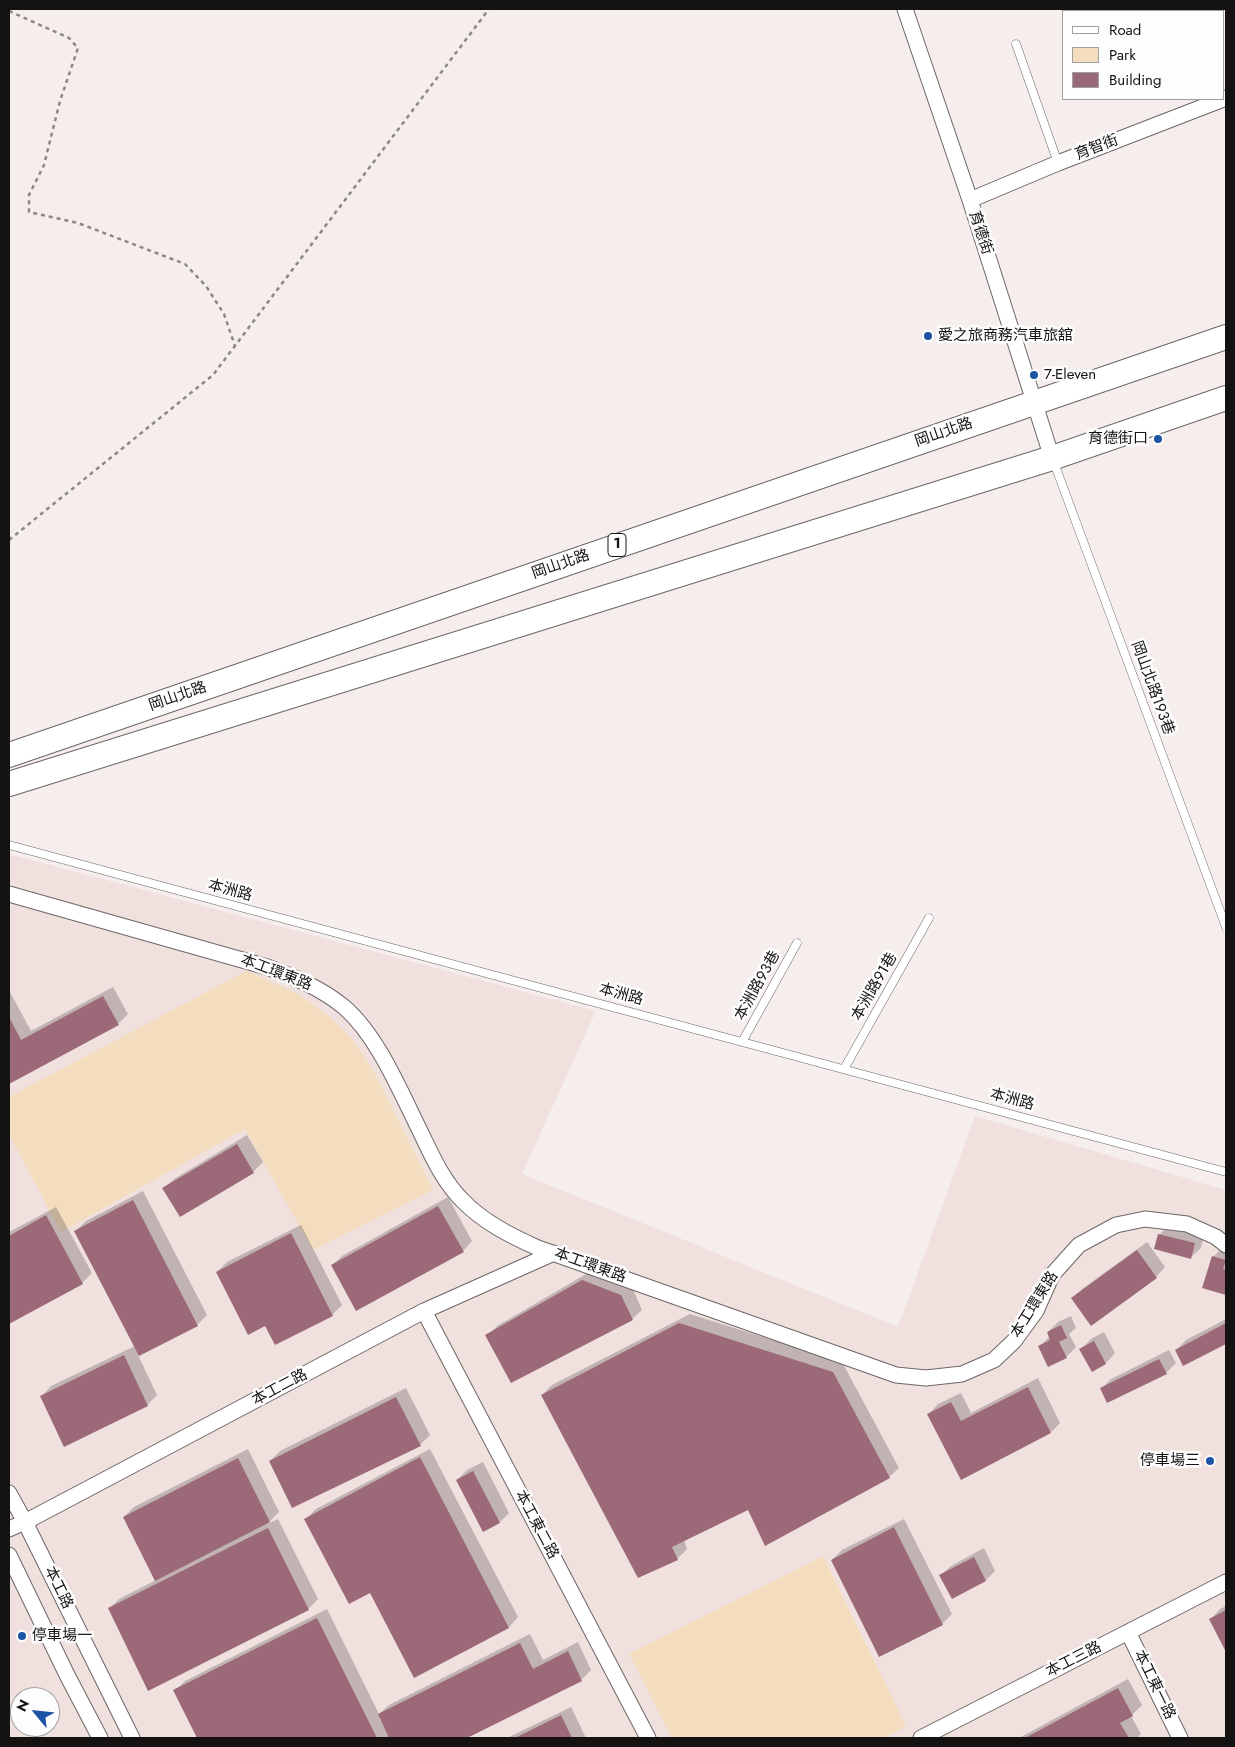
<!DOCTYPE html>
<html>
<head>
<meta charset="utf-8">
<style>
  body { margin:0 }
  #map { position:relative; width:1235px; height:1747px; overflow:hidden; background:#f5eeed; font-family:Jost,sans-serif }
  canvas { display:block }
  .frame { position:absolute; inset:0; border:10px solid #151212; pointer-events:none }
  .legend { position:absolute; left:1062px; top:10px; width:162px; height:90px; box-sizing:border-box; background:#fefdfd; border:1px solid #a19f9f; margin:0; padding:6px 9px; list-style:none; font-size:15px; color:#151212 }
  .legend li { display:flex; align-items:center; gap:10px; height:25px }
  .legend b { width:25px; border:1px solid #a19f9f }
  .north { position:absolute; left:10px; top:1687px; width:50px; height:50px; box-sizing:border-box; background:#fefdfd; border:1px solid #a19f9f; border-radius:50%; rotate:298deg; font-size:14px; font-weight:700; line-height:20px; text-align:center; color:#151212 }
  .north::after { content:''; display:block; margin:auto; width:18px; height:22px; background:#1c53a4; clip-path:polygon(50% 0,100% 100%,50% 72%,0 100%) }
</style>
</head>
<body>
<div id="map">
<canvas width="1235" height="1747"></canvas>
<div class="frame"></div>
<ul class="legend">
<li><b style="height:6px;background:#fff"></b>Road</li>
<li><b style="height:14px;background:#f3ddbe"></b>Park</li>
<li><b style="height:14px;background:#9b6977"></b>Building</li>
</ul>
<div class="north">N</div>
</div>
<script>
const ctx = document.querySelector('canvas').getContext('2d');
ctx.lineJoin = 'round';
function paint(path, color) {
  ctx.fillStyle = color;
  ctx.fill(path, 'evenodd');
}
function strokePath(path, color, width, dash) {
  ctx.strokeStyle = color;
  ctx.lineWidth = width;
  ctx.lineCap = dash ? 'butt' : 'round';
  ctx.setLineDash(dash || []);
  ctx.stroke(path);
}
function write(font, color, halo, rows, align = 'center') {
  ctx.font = font + ' Jost,"Noto Sans TC",sans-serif';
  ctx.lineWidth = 5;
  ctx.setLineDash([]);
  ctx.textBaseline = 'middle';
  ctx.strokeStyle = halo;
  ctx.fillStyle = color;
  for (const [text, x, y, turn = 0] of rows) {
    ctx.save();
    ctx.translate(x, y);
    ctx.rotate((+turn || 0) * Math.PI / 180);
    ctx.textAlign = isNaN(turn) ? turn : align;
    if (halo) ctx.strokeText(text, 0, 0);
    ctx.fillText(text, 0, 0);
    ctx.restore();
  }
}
const built = new Path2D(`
  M9 854 596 1011 522 1174 898 1327 975 1116 1226 1190V1738H9ZM20 1697H50V1727H20Z`);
const green = new Path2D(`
  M246 971 296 993 328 1015 352 1039 372 1068 433 1190 313 1250 245 1129 61 1232 9 1134V1097Z
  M823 1556 906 1726 884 1738H672L629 1654Z`);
const shadow = new Path2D(`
  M113 987 128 1014 118 1024 9 1082V990L31 1031Z
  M247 1135 263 1162 253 1172 164 1188 174 1179Z
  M143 1191 207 1315 197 1325 138 1355 157 1395 147 1405 42 1396 51 1386 135 1346 76 1231 86 1221Z
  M448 1197 472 1241 463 1251 333 1265 342 1256Z
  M56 1207 92 1273 82 1283 9 1323V1232Z
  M301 1225 342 1305 332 1315 266 1325 217 1272 227 1262Z
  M1169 1225 1204 1234 1201 1248 1191 1257 1156 1248 1160 1234Z
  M1147 1242 1165 1267 1156 1277 1072 1299 1082 1289Z
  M1223 1247 1226 1248V1294L1204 1287 1213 1257Z
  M593 1270 631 1285 642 1310 632 1319 487 1336 497 1326Z
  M690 1314 842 1362 899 1468 889 1477 748 1508 684 1540 687 1549 677 1559 542 1395 552 1385Z
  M1071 1316 1076 1328 1069 1334 1076 1347 1066 1357 1040 1346 1050 1336 1048 1332 1058 1322Z
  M1226 1319V1342L1184 1364 1176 1350 1186 1340Z
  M1104 1332 1115 1353 1106 1363 1093 1370 1081 1349 1091 1339Z
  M1169 1350 1176 1363 1166 1373 1101 1389 1111 1379Z
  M1038 1378 1060 1423 1051 1432 961 1479 929 1414 938 1404 961 1393 971 1413Z
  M406 1388 430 1435 420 1445 270 1461 280 1451Z
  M248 1449 279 1512 267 1524 278 1519 318 1599 308 1609H109L119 1599 156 1580 124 1517 134 1507Z
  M430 1449 518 1617 509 1627 415 1677 370 1591 306 1519 316 1509Z
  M483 1462 509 1513 500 1522 457 1480 467 1470Z
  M904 1519 952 1614 942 1624 832 1560 842 1550Z
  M984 1548 995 1571 986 1580 941 1575 951 1566Z
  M1226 1606V1649L1211 1619 1220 1609Z
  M327 1609 379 1714 389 1705 530 1634 543 1660 578 1642 591 1670 581 1680 465 1738H199L175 1691 185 1681Z
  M1128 1679 1142 1705 1131 1716 1141 1734 1137 1738H1019Z
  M571 1707 586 1738H507Z`);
const building = new Path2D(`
  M103 996 119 1025 9 1084V1017L21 1040Z
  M237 1144 254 1173 180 1217 162 1188Z
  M133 1200 198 1326 139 1356 74 1231Z
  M438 1206 464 1252 356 1311 331 1265Z
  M46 1215 83 1284 9 1324V1236Z
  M291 1233 333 1316 275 1345 265 1326 248 1335 216 1272Z
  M1158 1234 1195 1243 1191 1259 1154 1249Z
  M1137 1250 1157 1278 1091 1326 1071 1298Z
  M1212 1256 1226 1260 1223 1269 1226 1270V1295L1202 1288Z
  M582 1280 621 1295 633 1320 511 1383 485 1335Z
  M679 1323 833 1372 890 1478 765 1546 748 1510 672 1547 678 1560 638 1578 541 1395Z
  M1226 1323V1344L1183 1366 1175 1350Z
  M1061 1325 1067 1338 1059 1342 1067 1358 1048 1367 1038 1346 1050 1340 1047 1332Z
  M1094 1341 1106 1364 1092 1372 1079 1349Z
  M124 1355 148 1406 64 1447 40 1396Z
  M1159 1359 1167 1374 1107 1403 1100 1388Z
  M1028 1387 1051 1433 961 1480 927 1414 951 1402 961 1421Z
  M396 1397 421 1446 292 1508 269 1461Z
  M420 1457 509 1628 414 1678 370 1593 349 1604 304 1519Z
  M238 1458 270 1522 155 1581 123 1517Z
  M473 1471 500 1523 483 1532 456 1480Z
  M894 1527 943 1625 879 1657 831 1560Z
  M268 1528 309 1610 148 1691 108 1608Z
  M974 1557 986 1581 952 1599 939 1575Z
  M1226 1610V1652L1209 1619Z
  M317 1618 377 1738H197L173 1690Z
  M520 1643 533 1669 568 1651 582 1681 467 1738H389L378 1714Z
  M1118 1688 1133 1716 1120 1723 1129 1738H1025Z
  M561 1715 572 1738H515Z`);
const path = new Path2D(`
  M9 11 69 38 78 48 60 101 44 165 29 195V212L78 223 185 264 206 286 224 314 235 346
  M9 540 213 375 489 9`);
const lane = new Path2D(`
  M1016 44 1058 163
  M1053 460 1226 927
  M9 845 1226 1172
  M742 1042 797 943
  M844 1069 929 918`);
const street = new Path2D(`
  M905 9 970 200 1052 458
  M970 200 1058 163 1226 98
  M9 894 267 967C294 977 321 988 344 1007 378 1036 401 1093 421 1133 432 1156 443 1181 462 1200 483 1222 511 1236 538 1248L896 1375 926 1378 962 1374 994 1360 1014 1341 1036 1311 1052 1275 1079 1245 1116 1225 1145 1219 1187 1224 1216 1237 1226 1245
  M424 1311 648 1738
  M9 1493 25 1522 132 1738
  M9 1529 25 1522 424 1311 554 1253
  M9 1555 67 1675 100 1738
  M1128 1632 1180 1738
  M921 1738 1226 1582`);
const primary = new Path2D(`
  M9 755 1226 337
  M9 784 1052 458 1226 398`);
const markers = [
  [928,336,5,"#1c53a4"],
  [1034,375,5,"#1c53a4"],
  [1158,439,5,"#1c53a4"],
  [1210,1461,5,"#1c53a4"],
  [22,1636,5,"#1c53a4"]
];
const shields = [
  [617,545,18]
];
const shieldNames = [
  ["1",617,545]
];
const streetNames = [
  ["育智街",1097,148,-21],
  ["育德街",980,233,72],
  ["岡山北路",944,433,-19],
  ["岡山北路",561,565,-19],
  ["岡山北路193巷",1152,688,70],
  ["岡山北路",178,697,-19],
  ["本洲路",230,891,15],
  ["本工環東路",276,973,21],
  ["本洲路93巷",758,986,-61],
  ["本洲路91巷",875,987,-60],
  ["本洲路",621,995,15],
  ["本洲路",1012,1100,15],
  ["本工環東路",590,1266,20],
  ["本工環東路",1035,1305,-58],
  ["本工二路",280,1388,-28],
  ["本工東二路",536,1525,62],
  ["本工路",58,1588,64],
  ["本工三路",1074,1660,-27],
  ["本工東一路",1154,1685,64]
];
const poiNames = [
  ["愛之旅商務汽車旅舘",938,336],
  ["7-Eleven",1044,375],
  ["育德街口",1148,439,"right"],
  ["停車場三",1200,1461,"right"],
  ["停車場一",32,1636]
];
paint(built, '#f0e0de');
paint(green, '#f3ddbe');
paint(shadow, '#0003');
paint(building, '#9b6977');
strokePath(lane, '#6d6666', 9);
strokePath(street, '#6d6666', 17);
strokePath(primary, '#6d6666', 26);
strokePath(path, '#8d8787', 2.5, [4, 4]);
strokePath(lane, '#fff', 8);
strokePath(street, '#fff', 15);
strokePath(primary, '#fff', 24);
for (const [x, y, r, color] of markers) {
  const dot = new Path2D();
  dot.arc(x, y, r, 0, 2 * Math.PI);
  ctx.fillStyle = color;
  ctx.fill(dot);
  strokePath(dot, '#fefdfd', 2);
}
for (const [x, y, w] of shields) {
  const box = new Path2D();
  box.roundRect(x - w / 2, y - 11.5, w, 23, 4);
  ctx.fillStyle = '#fefdfd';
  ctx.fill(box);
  strokePath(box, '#151212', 1);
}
write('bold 14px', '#151212', null, shieldNames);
write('15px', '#151212', '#fefdfd', streetNames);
write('15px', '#151212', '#fefdfd', poiNames, 'left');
</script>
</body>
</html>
